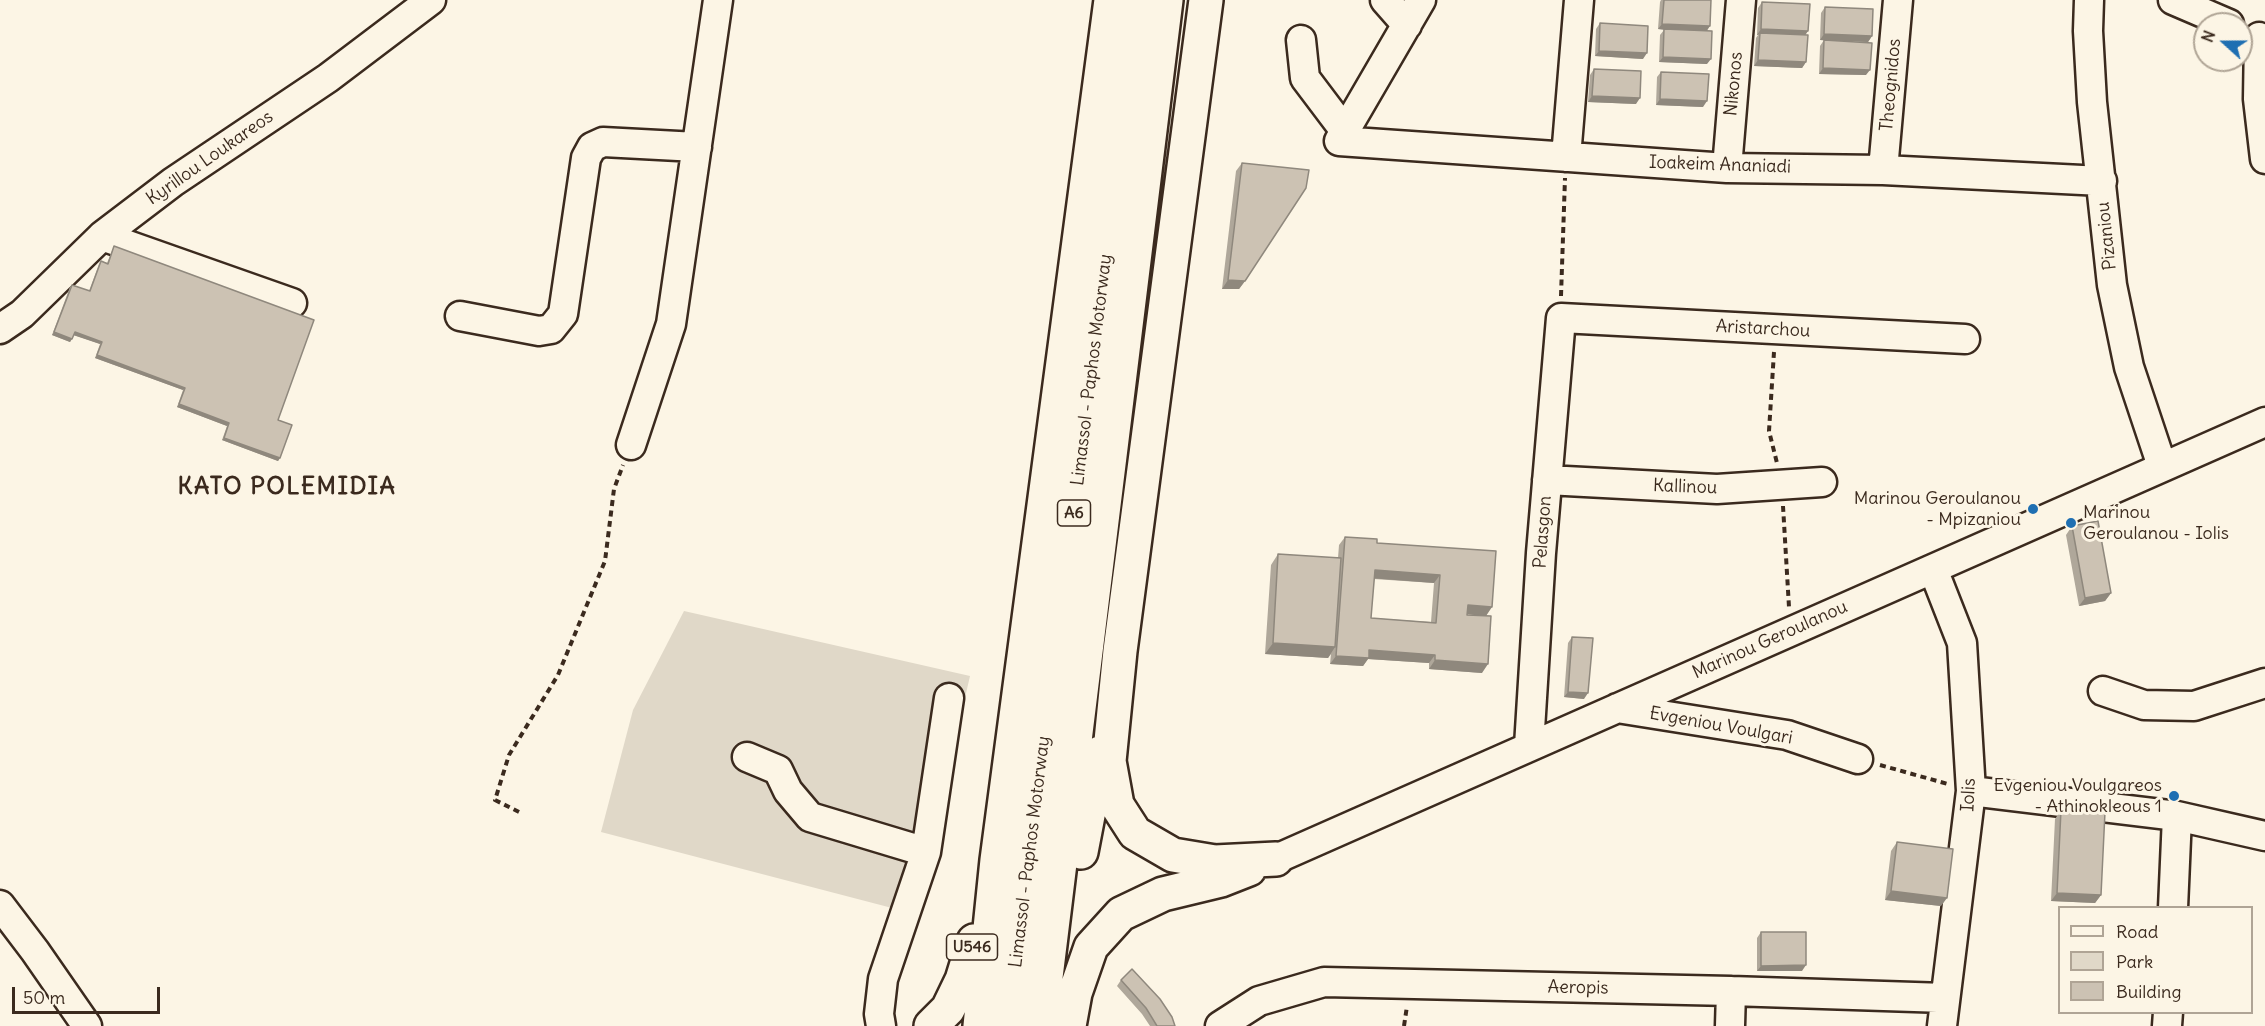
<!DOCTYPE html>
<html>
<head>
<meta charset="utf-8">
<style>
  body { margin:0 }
  #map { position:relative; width:2265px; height:1026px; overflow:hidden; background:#fcf5e5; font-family:Delius,sans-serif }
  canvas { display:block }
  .legend { position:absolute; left:2058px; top:906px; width:195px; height:108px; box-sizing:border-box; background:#fcf5e5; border:2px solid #afa495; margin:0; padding:8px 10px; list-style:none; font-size:18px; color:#3b2a1e }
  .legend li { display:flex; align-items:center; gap:12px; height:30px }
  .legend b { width:30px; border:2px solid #afa495 }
  .north { position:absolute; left:2193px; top:12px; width:60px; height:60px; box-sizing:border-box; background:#fcf5e5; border:2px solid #afa495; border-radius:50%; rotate:291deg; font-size:16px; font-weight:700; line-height:24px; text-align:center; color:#3b2a1e }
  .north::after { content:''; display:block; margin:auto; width:21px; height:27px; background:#1f6fb2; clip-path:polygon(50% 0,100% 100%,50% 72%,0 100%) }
  .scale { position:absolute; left:12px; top:987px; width:148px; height:27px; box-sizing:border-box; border:3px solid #3b2a1e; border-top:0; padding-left:8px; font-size:18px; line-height:21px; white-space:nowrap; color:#3b2a1e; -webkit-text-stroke:4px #fcf5e5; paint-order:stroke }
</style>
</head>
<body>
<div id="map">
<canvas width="2265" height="1026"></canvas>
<ul class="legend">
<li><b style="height:8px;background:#fcf5e5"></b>Road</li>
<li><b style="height:16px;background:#e0d8c8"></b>Park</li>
<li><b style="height:16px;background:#ccc2b3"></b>Building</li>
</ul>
<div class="north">N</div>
<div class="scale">50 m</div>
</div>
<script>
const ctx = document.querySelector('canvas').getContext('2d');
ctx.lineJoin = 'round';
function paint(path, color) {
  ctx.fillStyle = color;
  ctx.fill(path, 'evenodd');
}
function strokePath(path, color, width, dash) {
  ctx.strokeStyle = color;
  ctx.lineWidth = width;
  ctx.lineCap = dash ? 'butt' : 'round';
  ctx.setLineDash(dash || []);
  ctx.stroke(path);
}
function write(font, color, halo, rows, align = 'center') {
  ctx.font = font + ' Delius,sans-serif';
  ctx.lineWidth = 6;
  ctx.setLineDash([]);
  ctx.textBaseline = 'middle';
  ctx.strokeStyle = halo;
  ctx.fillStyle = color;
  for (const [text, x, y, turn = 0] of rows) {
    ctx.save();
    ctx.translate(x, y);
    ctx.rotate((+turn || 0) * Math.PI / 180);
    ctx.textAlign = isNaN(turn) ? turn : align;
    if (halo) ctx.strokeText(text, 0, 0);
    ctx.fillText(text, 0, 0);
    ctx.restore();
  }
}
const green = new Path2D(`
  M684 611 970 676 915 914 601 832 633 710Z`);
const path = new Path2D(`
  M1561 296 1565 178
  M1774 352 1769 431 1777 463
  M1783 506 1789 607
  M1880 765 1948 784
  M519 812 495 800 509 755 558 675 605 561 614 489 623 465
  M1404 1026 1407 1006`);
const minor = new Path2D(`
  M1385 0 1407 25
  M1421 0 1339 141 1727 168 1883 170 2102 181
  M2089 0 2088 31 2092 102 2112 285 2129 367 2162 466
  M2173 0 2229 24
  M2259 37 2258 99 2265 159
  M1301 40 1305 78 1345 131
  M1566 157 1579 0
  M1727 168 1741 0
  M1883 170 1898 0
  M102 236 292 303
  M460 316 539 331 551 329 563 314 586 158 592 147 603 142 697 147
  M0 329 22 314 102 236 173 182 328 78 431 0
  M631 445 671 324 718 0
  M1547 480 1717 489 1822 482
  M1933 569 1962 643 1971 791 1942 1026
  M2103 691 2144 705 2194 706 2265 683
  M1617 708 1787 735 1858 759
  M1529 746 1541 553 1561 318 1965 339
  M747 757 778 770 788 791 810 817 926 852
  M1971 791 2177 816 2265 836
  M1276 859 2265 422
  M0 905 35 951 87 1026
  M2173 908 2177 816
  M881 1026 879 1014 883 979 926 852 949 698
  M1220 1026 1259 1001 1324 982 1731 991 1945 998
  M1730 1026 1731 991
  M2167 1026 2168 1012`);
const highway = new Path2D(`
  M1206 0 1120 651 1109 761 1117 805 1135 833 1173 855 1215 862 1276 859
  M1081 852 1100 753
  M931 1026 948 1009 962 980 974 941
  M980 1026 997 860 1111 0
  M1008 1026 1140 0
  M1040 1026 1166 0
  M1069 1026 1075 993 1091 947 1121 914 1163 894 1221 880 1249 869`);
const wall = new Path2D(`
  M1661 0H1711L1707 31V64L1659 62 1660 35 1664 30 1658 29 1660 2Z
  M1762 2 1806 35V62L1802 68 1754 66 1756 38 1758 35H1757L1758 8Z
  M1825 7 1872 36 1868 42 1820 40 1821 13Z
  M1600 23 1643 59 1595 56 1596 29Z
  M1824 40 1866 75 1819 74 1820 46Z
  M1594 69 1636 104 1588 102 1590 75Z
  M1661 72 1703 107 1656 105 1657 77Z
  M1242 163 1245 281 1239 289H1222L1236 171Z
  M114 246 278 420 280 458 278 461 222 440 227 426 177 407 183 390 95 358 100 344 74 335 70 342 52 335 70 287 72 285 89 291 99 264 101 261 107 263Z
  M2072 526 2111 593 2105 601 2079 606 2066 535Z
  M1345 537 1377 543 1496 551 1467 614 1482 673 1429 669V663L1368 659 1363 666 1330 664 1331 654 1328 658 1265 654 1271 565 1278 554 1338 558 1339 545ZM1374 579 1434 583 1431 622 1371 618Z
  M1572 637 1584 699 1564 697 1568 643Z
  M2061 810 2101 895 2095 903 2051 901 2055 819Z
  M1897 842 1941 906 1885 900 1891 851Z
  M1761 932 1802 971H1757V938Z
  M1121 980 1175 1026H1150L1142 1014 1117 986Z`);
const shadedWall = new Path2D(`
  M1662 24 1710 26 1706 32 1658 29Z
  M1761 29 1808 31 1804 37 1760 33 1758 35H1757Z
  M1824 34 1872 36 1868 42 1820 40Z
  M1599 51 1647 53 1643 59 1595 56Z
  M1663 57 1711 59 1707 64 1659 62Z
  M1758 60 1806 62 1802 68 1754 66Z
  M1823 68 1870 70 1866 75 1819 74Z
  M1592 96 1640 98 1636 104 1588 102Z
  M1660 99 1707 101 1703 107 1656 105Z
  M1228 280 1245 281 1239 289H1222Z
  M54 332 72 339 70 342 52 335Z
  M75 332 102 342 100 344 73 335Z
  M97 355 185 388 183 390 95 358Z
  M179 404 229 423 227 426 177 407Z
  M224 438 280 458 278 461 222 440Z
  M1375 570 1440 575 1434 583 1369 578Z
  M2111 593 2105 601 2079 606 2085 598Z
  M1468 605 1492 607 1486 616 1462 614Z
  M1273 643 1335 647 1328 658 1265 654Z
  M1369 650 1435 655 1429 663 1368 659 1363 666 1330 664 1336 656Z
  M1435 660 1488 664 1482 673 1429 669Z
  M1568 692 1588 693 1584 699 1564 697Z
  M1891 891 1947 898 1941 906 1885 900Z
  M2057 893 2101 895 2095 903 2051 901Z
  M1806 965 1802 971H1757L1761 966Z`);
const building = new Path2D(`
  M1664 0H1711L1710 26 1662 24Z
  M1762 2 1810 4 1808 31 1761 29Z
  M1825 7 1873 9 1872 36 1824 34Z
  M1600 23 1648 26 1647 53 1599 51Z
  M1664 29 1712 31 1711 59 1663 57Z
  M1760 33 1808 35 1806 62 1758 60Z
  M1824 40 1872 43 1870 70 1823 68Z
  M1594 69 1641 71 1640 98 1592 96Z
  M1661 72 1709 74 1707 101 1660 99Z
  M1242 163 1309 170 1306 188 1245 281 1228 280Z
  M114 246 314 320 278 420 292 425 280 458 224 438 229 423 179 404 185 388 97 355 102 342 75 332 72 339 54 332 72 285 90 291 101 261 108 264Z
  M2098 521 2111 593 2085 598 2072 526Z
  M1345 537 1377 539V543L1496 551 1492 607 1468 605 1467 615 1491 616 1488 664 1435 660V655L1369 650V658L1336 656ZM1375 570 1440 575 1436 623 1371 618Z
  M1278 554 1341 558 1335 647 1273 643Z
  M1572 637 1593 638 1588 693 1568 692Z
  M2061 810 2105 812 2101 895 2057 893Z
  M1897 842 1953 849 1947 898 1891 891Z
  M1761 932H1806V965L1761 966Z
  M1132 969 1160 999 1172 1017 1175 1026H1157L1146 1008 1121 980Z`);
const markers = [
  [2033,509,6,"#1f6fb2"],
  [2071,523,6,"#1f6fb2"],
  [2174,796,6,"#1f6fb2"]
];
const shields = [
  [1074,513,33],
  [972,947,51]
];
const shieldNames = [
  ["A6",1074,513],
  ["U546",972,947]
];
const streetNames = [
  ["Nikonos",1734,84,-85],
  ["Theognidos",1891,85,-85],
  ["Kyrillou Loukareos",210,158,-35],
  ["Ioakeim Ananiadi",1720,165,2],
  ["Pizaniou",2107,236,-96],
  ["Aristarchou",1763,329,3],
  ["Limassol - Paphos Motorway",1092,370,-83],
  ["Kallinou",1685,487,2],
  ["Pelasgon",1543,532,-86],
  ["Marinou Geroulanou",1770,640,-24],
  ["Evgeniou Voulgari",1721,726,10],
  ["Iolis",1969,795,-87],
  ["Limassol - Paphos Motorway",1030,852,-83],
  ["Aeropis",1578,988,1]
];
const poiNames = [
  ["Marinou Geroulanou",2021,499],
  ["- Mpizaniou",2021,520],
  ["Marinou",2083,513,"left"],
  ["Geroulanou - Iolis",2083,534,"left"],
  ["Evgeniou Voulgareos",2162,786],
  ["- Athinokleous 1",2162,807]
];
const districtNames = [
  ["KATO POLEMIDIA",287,487]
];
paint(green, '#e0d8c8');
strokePath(minor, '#3b2a1e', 33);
strokePath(highway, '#3b2a1e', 38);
strokePath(path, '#3b2a1e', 4, [6, 4.5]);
strokePath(minor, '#fcf5e5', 28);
strokePath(highway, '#fcf5e5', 33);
paint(wall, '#afa79a');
paint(shadedWall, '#8f887d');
paint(building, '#ccc2b3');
strokePath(building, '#8f887d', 1.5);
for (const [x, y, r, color] of markers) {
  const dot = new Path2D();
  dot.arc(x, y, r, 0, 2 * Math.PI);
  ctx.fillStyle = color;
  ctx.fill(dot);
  strokePath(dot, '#fcf5e5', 2);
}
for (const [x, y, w] of shields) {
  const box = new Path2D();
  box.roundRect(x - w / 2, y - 13, w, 26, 4.5);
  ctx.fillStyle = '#fcf5e5';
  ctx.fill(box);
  strokePath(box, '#3b2a1e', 1.5);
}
write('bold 16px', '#3b2a1e', null, shieldNames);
write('18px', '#3b2a1e', '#fcf5e5', streetNames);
write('18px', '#3b2a1e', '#fcf5e5', poiNames, 'right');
ctx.letterSpacing = '1.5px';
write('bold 24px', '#3b2a1e', '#fcf5e5', districtNames);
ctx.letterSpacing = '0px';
</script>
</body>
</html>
